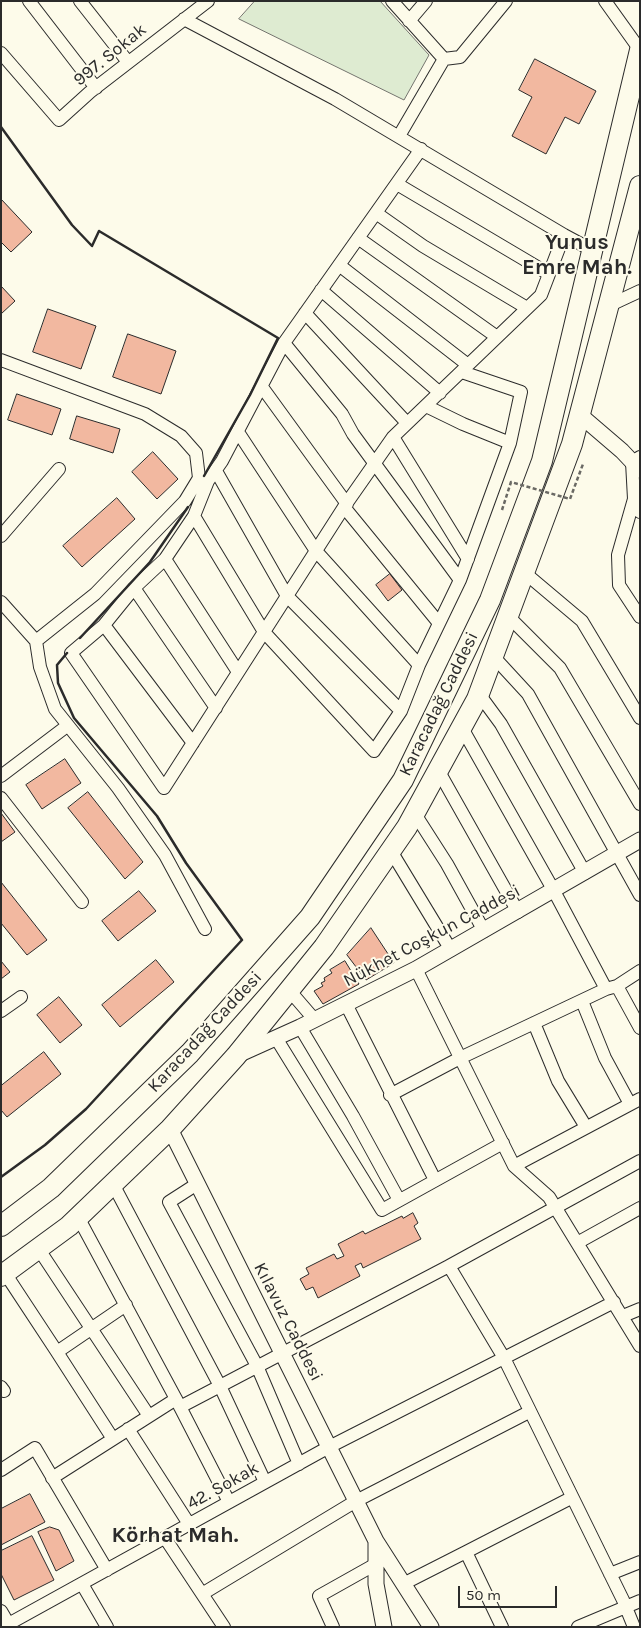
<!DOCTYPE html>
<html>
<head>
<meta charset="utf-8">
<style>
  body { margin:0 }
  #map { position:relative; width:641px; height:1628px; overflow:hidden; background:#fdfbea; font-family:Karla,sans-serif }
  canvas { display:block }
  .frame { position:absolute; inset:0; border:2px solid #2b2b2b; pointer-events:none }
  .scale { position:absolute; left:458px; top:1586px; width:99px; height:22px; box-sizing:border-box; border:2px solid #2b2b2b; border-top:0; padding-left:6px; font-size:15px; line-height:18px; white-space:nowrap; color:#2b2b2b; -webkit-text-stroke:4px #fdfbea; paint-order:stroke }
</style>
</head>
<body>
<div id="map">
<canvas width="641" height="1628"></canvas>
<div class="frame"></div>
<div class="scale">50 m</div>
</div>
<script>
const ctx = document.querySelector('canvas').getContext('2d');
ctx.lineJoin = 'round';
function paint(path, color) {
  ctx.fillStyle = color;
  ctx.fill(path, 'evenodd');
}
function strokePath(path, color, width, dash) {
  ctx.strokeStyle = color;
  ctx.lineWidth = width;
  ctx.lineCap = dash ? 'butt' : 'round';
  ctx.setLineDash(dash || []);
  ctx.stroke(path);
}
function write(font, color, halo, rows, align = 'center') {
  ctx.font = font + ' Karla,sans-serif';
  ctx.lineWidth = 4;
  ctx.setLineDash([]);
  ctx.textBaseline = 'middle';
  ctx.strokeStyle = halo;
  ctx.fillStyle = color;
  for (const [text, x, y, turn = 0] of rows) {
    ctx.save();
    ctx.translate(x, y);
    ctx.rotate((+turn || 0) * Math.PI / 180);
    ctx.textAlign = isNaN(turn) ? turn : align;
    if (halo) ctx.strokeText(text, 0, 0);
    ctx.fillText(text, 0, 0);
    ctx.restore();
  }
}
const green = new Path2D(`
  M255 1H380L429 55 404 100 239 19Z`);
const building = new Path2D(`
  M535 59 596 91 579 124 565 117 546 154 512 136 532 97 519 90Z
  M1 199 32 232 11 252 1 242Z
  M1 286 15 301 1 314Z
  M48 309 96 326 81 369 33 352Z
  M128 334 176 351 161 394 113 377Z
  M17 394 61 409 52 435 8 420Z
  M77 416 120 429 113 453 70 439Z
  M153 452 178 479 157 499 132 472Z
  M117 498 135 519 82 567 63 546Z
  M390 574 402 590 388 601 376 585Z
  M65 759 81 783 42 809 26 785Z
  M88 792 143 862 125 879 68 808Z
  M1 813 15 832 1 842Z
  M1 882 47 940 27 955 1 923Z
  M139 891 156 911 118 941 102 921Z
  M371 928 394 963 366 980 347 955Z
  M156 960 174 982 120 1027 102 1005Z
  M1 961 10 972 1 979Z
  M345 961 359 984 323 1004 314 991 323 986 321 983 325 981 324 978 332 973 330 970Z
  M59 997 82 1025 60 1043 37 1015Z
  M44 1052 61 1074 7 1117 1 1110V1086Z
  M413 1213 418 1223 414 1226 421 1239 363 1268 361 1263 355 1266 360 1276 318 1298 313 1287 306 1290 300 1279 309 1274 306 1268 334 1254 337 1259 344 1256 338 1244 363 1231 365 1234 402 1216 403 1218Z
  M30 1494 45 1522 1 1545V1509Z
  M50 1527 59 1530 74 1561 56 1571 38 1532Z
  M32 1536 54 1580 14 1600 1 1574V1551Z`);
const minor = new Path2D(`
  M29 1 96 88
  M80 1 128 62
  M392 1 444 59 399 136
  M605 1 640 50
  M184 19 335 99 564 235 592 250
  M409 21 426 1
  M1 53 59 120 90 92 208 1
  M444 59 460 57 506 1
  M421 149 284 343 222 461 208 481 194 516 165 559 134 588 104 625 71 653 164 788 344 507 393 437 541 295 564 235
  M397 184 549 274
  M376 213 423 246 527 308
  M358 238 497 337
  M339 265 468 365
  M321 290 440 393
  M608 306 640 291
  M305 313 407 423
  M284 343 342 414 353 434 460 580
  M1 360 145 414 181 436 196 453 199 478 185 501 95 594 36 641
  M262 387 347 504
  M426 406 463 424 510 443
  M238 432 316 551 419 665
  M393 437 468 559
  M640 457 632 462 634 499 640 512
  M216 471 287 596 401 711
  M634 499 618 555 619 585 640 617
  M344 507 438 622
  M194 516 264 632 374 751 401 711 419 665 460 580 510 443 521 392 462 372
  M1 536 59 469
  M165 559 238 672
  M525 573 582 621 640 718
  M134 588 216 708
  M1 602 36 641 40 667 55 709 118 788 165 855 205 929
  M509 617 560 668 640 804
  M104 625 193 743
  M493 656 528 694 640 895
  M479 694 501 724 585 873
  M438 770 518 912
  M1 776 67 726
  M1 798 82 902
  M415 814 447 864 484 931
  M391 851 451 950
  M416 969 514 1166 549 1197 640 1346
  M617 986 640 971
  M606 989 617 986 640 1028
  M289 990 314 1019
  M582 1001 605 1058 630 1104
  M346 1004 435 1180
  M1 1011 21 997
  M534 1023 558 1081 586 1127
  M300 1027 353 1116 399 1200
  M276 1038 382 1210 503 1143
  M390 1095 460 1058 606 989 554 891 462 728
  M514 1166 640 1099
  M113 1184 220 1386 265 1482
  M197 1184 169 1202 257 1366 299 1464
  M78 1217 176 1399
  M577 1243 640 1208
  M38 1248 149 1416
  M5 1273 57 1352 126 1305
  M623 1316 640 1309
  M57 1352 113 1439
  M1 1387 4 1391
  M180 1407 449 1266
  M128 1429 189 1524
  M1 1470 35 1448 107 1570
  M52 1478 176 1399 229 1502
  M165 1538 224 1627
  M466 1552 571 1498
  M610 1574 640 1562
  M82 1584 107 1627
  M403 1584 466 1552 502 1627
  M202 1594 356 1501 529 1412
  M1 1611 8 1623
  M3 1627 329 1447 614 1302
  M333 1627 319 1596 376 1564
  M578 1627 640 1601
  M634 1627 623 1600 504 1358 449 1266 640 1161`);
const tertiary = new Path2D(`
  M580 415 622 451 640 470
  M240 1054 300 1027 416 969 640 840
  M170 1129 376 1541V1584L384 1627
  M376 1541 431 1627`);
const trunk = new Path2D(`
  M1 1226 51 1188 190 1053 310 917 403 780 490 600 542 461 640 50
  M1 1276 69 1226 170 1129 236 1056 324 947 407 827 477 699 572 444 640 186`);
const pathBridge = new Path2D(`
  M502 510 511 482 570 499 583 464`);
const wall = new Path2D(`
  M1 127 72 225 92 246 99 231 278 338 250 395 204 476
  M80 638 150 562 188 507
  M1 1177 45 1145 86 1109 242 940 186 863 157 816 74 718 58 683 57 665 67 653`);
const streetNames = [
  ["997. Sokak",110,55,-39],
  ["Karacadağ Caddesi",439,704,-64],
  ["Nükhet Coşkun Caddesi",432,936,-28],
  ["Karacadağ Caddesi",205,1032,-47],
  ["Kılavuz Caddesi",288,1322,63],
  ["42. Sokak",223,1486,-29]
];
const districtNames = [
  ["Yunus",577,243],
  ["Emre Mah.",577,268],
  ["Körhat Mah.",175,1536]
];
paint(green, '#deebd1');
strokePath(green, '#74746e', 1);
paint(building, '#f2b8a0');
strokePath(building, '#2b2b2b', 1);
strokePath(minor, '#2b2b2b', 14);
strokePath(tertiary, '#2b2b2b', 17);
strokePath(trunk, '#2b2b2b', 22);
strokePath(minor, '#fdfbea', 12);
strokePath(tertiary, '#fdfbea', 15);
strokePath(trunk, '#fdfbea', 20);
strokePath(pathBridge, '#6a6964', 2.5, [4, 2.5]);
strokePath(wall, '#2b2b2b', 2.5);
write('18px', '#2b2b2b', '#fdfbea', streetNames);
write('bold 22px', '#2b2b2b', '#fdfbea', districtNames);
</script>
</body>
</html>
